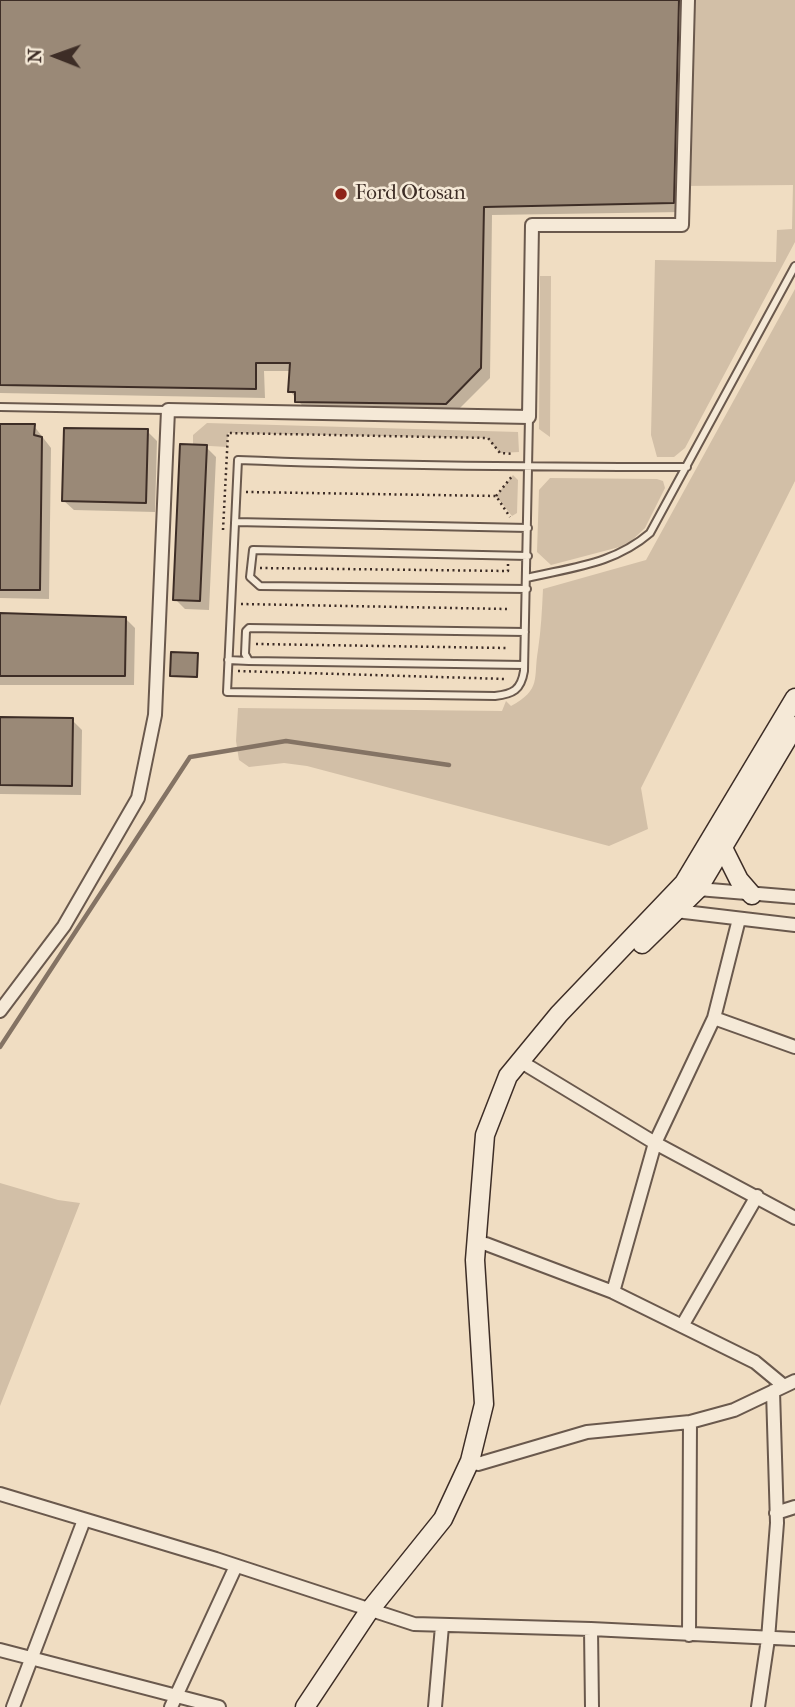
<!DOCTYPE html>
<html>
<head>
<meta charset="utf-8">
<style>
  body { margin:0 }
  #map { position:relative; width:795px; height:1707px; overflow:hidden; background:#f0ddc2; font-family:"IM FELL French Canon",serif }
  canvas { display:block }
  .north { position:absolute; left:21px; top:21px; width:70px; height:70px; -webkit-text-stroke:5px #f5e9d7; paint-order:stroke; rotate:271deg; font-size:19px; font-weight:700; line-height:28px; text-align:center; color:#3d2d26 }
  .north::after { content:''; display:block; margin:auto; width:24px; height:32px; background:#3d2d26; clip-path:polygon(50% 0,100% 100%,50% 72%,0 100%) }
</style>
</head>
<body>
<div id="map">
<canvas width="795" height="1707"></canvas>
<div class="north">N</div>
</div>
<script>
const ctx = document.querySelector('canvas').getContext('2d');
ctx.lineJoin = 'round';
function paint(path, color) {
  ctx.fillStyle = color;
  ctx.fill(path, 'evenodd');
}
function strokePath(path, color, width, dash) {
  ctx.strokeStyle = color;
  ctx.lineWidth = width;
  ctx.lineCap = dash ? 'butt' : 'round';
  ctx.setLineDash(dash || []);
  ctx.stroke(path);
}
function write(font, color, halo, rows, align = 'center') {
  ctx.font = font + ' "IM FELL French Canon",serif';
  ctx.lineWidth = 5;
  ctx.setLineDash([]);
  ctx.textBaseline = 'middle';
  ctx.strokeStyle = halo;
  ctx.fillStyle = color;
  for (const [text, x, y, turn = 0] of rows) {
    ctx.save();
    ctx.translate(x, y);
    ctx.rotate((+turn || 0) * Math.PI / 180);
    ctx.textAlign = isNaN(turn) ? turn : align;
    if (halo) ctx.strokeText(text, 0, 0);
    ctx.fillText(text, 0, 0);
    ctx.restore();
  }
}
const green = new Path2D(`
  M688 0H795V242L685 448 674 457H657L651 435 655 260 776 262 777 230 792 229 793 185 683 186Z
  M540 276H551L550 437 539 429Z
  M795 289V481L641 788 648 829 609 846 307 766 284 763 249 767 239 760 236 741 238 708 502 711 506 701 511 706C542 689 533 679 538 650 541 630 542 610 543 589L646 560Z
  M207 423 518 432 519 452 500 453 487 438 228 433 227 447 193 445V435Z
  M513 475 518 480 517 513 512 516 496 496Z
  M550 478 657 479 663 481 665 488 645 528 627 545 551 565 537 552 539 490Z
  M0 1183 58 1200 80 1203 0 1406Z`);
const shadow = new Path2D(`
  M0 0H696L688 9 682 212 492 215 490 378 456 412 306 410 290 391 291 371H264L265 398 0 393Z
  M0 426H34L51 448 49 599 0 598Z
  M147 431 157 441 155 512 74 510 64 501Z
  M206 447 216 457 209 610 185 609 175 599Z
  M0 615 126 619 135 628 134 685H0Z
  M197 655 198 678 172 675Z
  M0 719 72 720 82 730 81 795 0 794Z`);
const stream = new Path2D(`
  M0 1047 190 757 286 741 449 765`);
const building = new Path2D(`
  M0 0H679L674 203 484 207 481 368 446 404 295 402V392H288L290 363H256V389L0 385Z
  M0 424H35L34 435 42 437 40 590H0Z
  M64 428 148 429 146 503 62 501Z
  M180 444 207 445 200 601 173 600Z
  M0 613 126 617 125 676H0Z
  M171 652 198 653 197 677 170 676Z
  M0 717 73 718 72 786 0 785Z`);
const path = new Path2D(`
  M246 492 496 496 510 517
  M496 496 513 475
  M223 530 228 433 488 438 500 453 514 454
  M260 568 508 571V563
  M241 604 507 609
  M256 644 506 648
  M238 671 506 679`);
const service = new Path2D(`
  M0 407 168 410
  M529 417 524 671C521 690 513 694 495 696L227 692 238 460C387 466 537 467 687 467
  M235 522 528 528
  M527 578C573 567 614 564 650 533L795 266
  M527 589 260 586 250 577 253 550 528 556
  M228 660 249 661
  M524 665 249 661 245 654 246 631 249 628 525 632`);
const minor = new Path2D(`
  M698 889 795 897
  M676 911 795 925
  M0 1011 64 926 138 798 155 715 168 410 529 417 532 225H682L688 0
  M714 1018 795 1047
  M528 1066 655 1143 795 1218
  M486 1244 613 1292 755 1362 784 1386
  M613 1292 655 1143 714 1018 739 919
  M682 1326 757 1196
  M478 1464 587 1432 690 1422 734 1410 795 1381
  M0 1494 216 1559 414 1624 591 1629 795 1639
  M776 1513 795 1507
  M591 1629 592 1707
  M689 1635 690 1422
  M0 1650 219 1707
  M13 1707 84 1520
  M171 1707 236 1566
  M435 1707 442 1626
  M758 1707 768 1639 777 1523 773 1391`);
const secondary = new Path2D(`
  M723 848 739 880 752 895
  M642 944 698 889 795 726
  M305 1707 369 1611 443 1519 470 1461 484 1404 475 1260 485 1135 508 1076 559 1014 684 883 795 698`);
const markers = [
  [341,194,7,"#8f2418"]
];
const poiNames = [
  ["Ford Otosan",355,194]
];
paint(green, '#d2bfa7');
paint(shadow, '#0003');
strokePath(stream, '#847364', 4.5);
paint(building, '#9a8977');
strokePath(building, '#3d2d26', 2);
strokePath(service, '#6a594d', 10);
strokePath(minor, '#6a594d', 16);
strokePath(secondary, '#3d2d26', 21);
strokePath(path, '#3d2d26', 2.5, [2, 3.5]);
strokePath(service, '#f5e9d7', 6);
strokePath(minor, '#f5e9d7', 12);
strokePath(secondary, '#f5e9d7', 18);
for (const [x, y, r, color] of markers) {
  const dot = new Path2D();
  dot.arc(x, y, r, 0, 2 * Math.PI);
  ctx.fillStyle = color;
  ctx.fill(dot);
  strokePath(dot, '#f5e9d7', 2.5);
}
write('21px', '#3d2d26', '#f5e9d7', poiNames, 'left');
</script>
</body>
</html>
